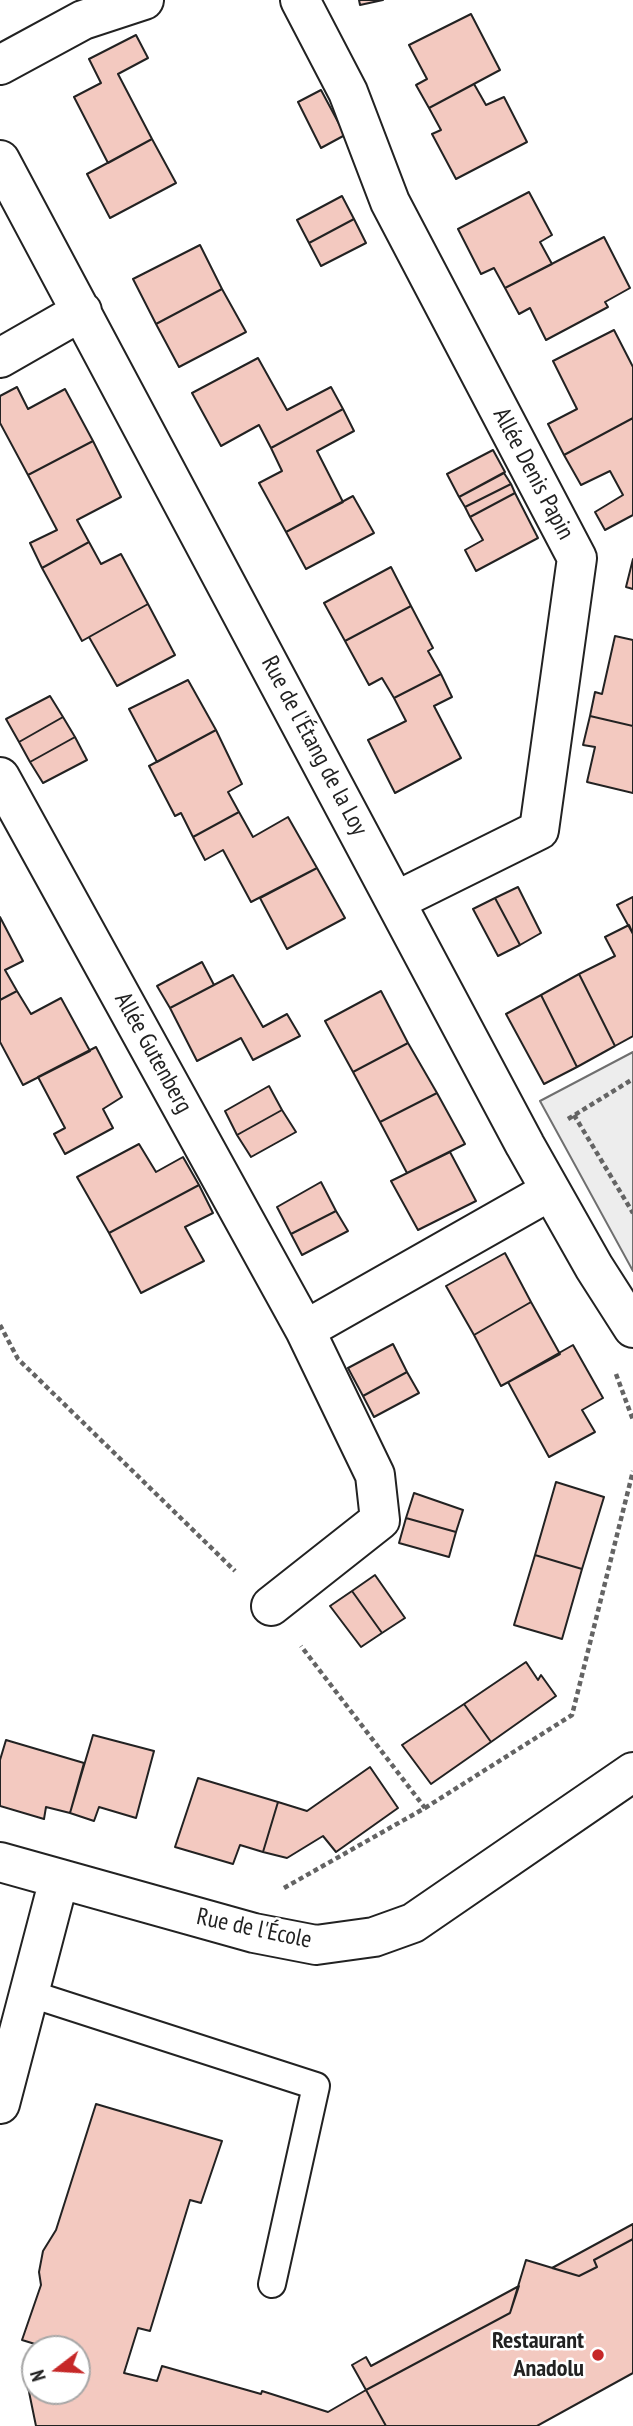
<!DOCTYPE html>
<html>
<head>
<meta charset="utf-8">
<style>
  body { margin:0 }
  #map { position:relative; width:633px; height:2426px; overflow:hidden; background:#fff; font-family:"PT Sans Narrow",sans-serif }
  canvas { display:block }
  .north { position:absolute; left:21px; top:2335px; width:70px; height:70px; box-sizing:border-box; background:#fff; border:2px solid #a7a7a7; border-radius:50%; rotate:253deg; font-size:19px; font-weight:700; line-height:28px; text-align:center; color:#222 }
  .north::after { content:''; display:block; margin:auto; width:24px; height:32px; background:#c62828; clip-path:polygon(50% 0,100% 100%,50% 72%,0 100%) }
</style>
</head>
<body>
<div id="map">
<canvas width="633" height="2426"></canvas>
<div class="north">N</div>
</div>
<script>
const ctx = document.querySelector('canvas').getContext('2d');
ctx.lineJoin = 'round';
function paint(path, color) {
  ctx.fillStyle = color;
  ctx.fill(path, 'evenodd');
}
function strokePath(path, color, width, dash) {
  ctx.strokeStyle = color;
  ctx.lineWidth = width;
  ctx.lineCap = dash ? 'butt' : 'round';
  ctx.setLineDash(dash || []);
  ctx.stroke(path);
}
function write(font, color, halo, rows, align = 'center') {
  ctx.font = font + ' "PT Sans Narrow",sans-serif';
  ctx.lineWidth = 5;
  ctx.setLineDash([]);
  ctx.textBaseline = 'middle';
  ctx.strokeStyle = halo;
  ctx.fillStyle = color;
  for (const [text, x, y, turn = 0] of rows) {
    ctx.save();
    ctx.translate(x, y);
    ctx.rotate((+turn || 0) * Math.PI / 180);
    ctx.textAlign = isNaN(turn) ? turn : align;
    if (halo) ctx.strokeText(text, 0, 0);
    ctx.fillText(text, 0, 0);
    ctx.restore();
  }
}
const parking = new Path2D(`
  M633 1052V1271L540 1101Z`);
const building = new Path2D(`
  M359 0H383L360 5Z
  M471 14 500 70 429 108 416 85 427 79 409 45Z
  M136 35 148 58 118 74 152 139 108 163 74 97 101 83 89 59Z
  M474 84 486 105 504 97 527 142 456 179 432 134 441 130 429 108Z
  M321 90 345 135 321 148 298 102Z
  M152 139 176 183 110 218 87 174Z
  M529 192 552 235 540 242 552 264 505 288 494 268 481 274 458 229Z
  M342 196 354 219 309 243 297 220Z
  M354 219 366 243 321 266 309 243Z
  M604 237 630 288 605 302 608 307 546 340 530 308 519 314 505 288Z
  M200 245 222 289 156 324 133 279Z
  M222 289 246 332 179 367 156 324Z
  M614 330 633 367V418L564 455 548 424 577 409 553 361Z
  M258 358 287 410 331 387 343 409 271 448 259 425 221 446 192 393Z
  M17 387 28 409 65 389 93 441 28 475 0 423V396Z
  M343 409 354 431 317 451 343 502 286 532 259 483 282 471 271 448Z
  M633 418V515L605 530 595 512 623 495 610 471 581 485 564 455Z
  M93 441 121 497 77 520 89 542 42 568 30 543 57 530 28 475Z
  M493 450 505 472 459 497 447 474Z
  M504 473 511 484 465 507 459 497Z
  M511 484 515 493 470 517 465 507Z
  M515 493 538 538 476 571 465 550 483 540 470 517Z
  M353 496 374 533 306 569 286 532Z
  M89 542 101 564 121 554 148 604 82 641 42 568Z
  M633 559V589L626 587Z
  M391 567 411 606 345 641 324 603Z
  M148 604 175 655 117 686 89 637Z
  M411 606 433 648 428 651 441 674 394 698 382 678 369 685 345 641Z
  M615 636 633 640V726L590 716 595 692 602 694Z
  M441 674 452 697 434 706 461 758 395 793 368 740 406 721 394 698Z
  M188 680 216 730 157 762 129 709Z
  M50 696 63 717 19 742 6 719Z
  M590 716 633 726V793L587 782 595 747 583 745Z
  M63 717 75 737 30 762 19 742Z
  M216 730 242 784 228 792 239 812 193 837 181 813 175 816 149 766Z
  M75 737 87 760 43 783 30 762Z
  M239 812 253 837 288 817 317 868 251 902 223 850 205 860 193 837Z
  M317 868 345 918 287 949 260 898Z
  M518 887 541 933 520 945 495 898Z
  M633 897V934L617 905Z
  M495 898 520 945 498 956 473 909Z
  M0 917 23 961 5 970 17 991 0 1000Z
  M629 925 633 934V1036L615 1046 579 974 615 956 605 937Z
  M202 962 214 985 170 1008 157 986Z
  M579 974 615 1046 577 1067 541 995Z
  M233 975 263 1027 287 1014 300 1036 253 1060 241 1038 197 1061 170 1008Z
  M17 991 31 1014 61 998 90 1051 23 1085 0 1042V1000Z
  M381 991 408 1043 353 1072 325 1021Z
  M541 995 577 1067 544 1084 506 1014Z
  M408 1043 437 1093 380 1122 353 1072Z
  M96 1047 122 1097 103 1109 113 1128 65 1154 54 1134 65 1128 38 1077Z
  M269 1086 282 1110 237 1135 225 1111Z
  M437 1093 465 1144 407 1173 380 1122Z
  M282 1110 296 1132 251 1157 237 1135Z
  M139 1144 156 1172 183 1157 199 1185 109 1233 77 1177Z
  M450 1152 476 1201 418 1230 391 1181Z
  M321 1182 336 1211 291 1234 277 1207Z
  M199 1185 213 1213 185 1227 204 1261 141 1293 109 1233Z
  M336 1211 348 1231 302 1255 291 1234Z
  M505 1253 531 1302 474 1335 446 1286Z
  M531 1302 560 1354 501 1386 474 1335Z
  M393 1344 407 1372 363 1396 348 1368Z
  M573 1345 603 1398 582 1410 595 1432 549 1457 508 1382Z
  M407 1372 419 1393 374 1417 363 1396Z
  M556 1482 604 1497 582 1569 535 1555Z
  M414 1493 463 1510 456 1532 406 1518Z
  M406 1518 456 1532 449 1557 399 1543Z
  M535 1555 582 1569 562 1639 514 1625Z
  M375 1575 405 1618 382 1633 352 1591Z
  M352 1591 382 1633 361 1647 330 1606Z
  M526 1662 538 1680 541 1675 556 1696 491 1742 464 1704Z
  M464 1704 491 1742 431 1784 402 1745Z
  M93 1735 154 1751 136 1818 99 1807 94 1821 70 1813Z
  M6 1740 84 1763 70 1813 46 1807 44 1819 0 1806V1760Z
  M370 1767 398 1808 336 1852 323 1836 287 1858 263 1852 278 1802 307 1811Z
  M198 1778 278 1802 263 1852 240 1845 233 1864 175 1847Z
  M96 2104 222 2141 201 2203 190 2200 150 2331 138 2328 124 2373 157 2381 162 2366 261 2394 262 2391 328 2412 366 2390 386 2426H36L28 2387 35 2344 22 2340 41 2285 39 2272 43 2251 56 2230ZM35 2349H77V2391H35Z
  M633 2224V2239L594 2260 597 2267 579 2276 552 2268Z
  M633 2239V2373L537 2426H386L366 2390 510 2313 526 2260 579 2276 597 2267 594 2260Z
  M519 2286 510 2313 366 2390 352 2365 366 2357 371 2366Z`);
const path = new Path2D(`
  M574 1115 633 1213
  M568 1119 633 1079
  M0 1325 18 1359 235 1571
  M616 1374 633 1420
  M425 1808 572 1715 633 1471
  M284 1888 425 1808 301 1646`);
const lane = new Path2D(`
  M31 1994 316 2086 272 2284`);
const street = new Path2D(`
  M300 0 348 92 390 202 577 558 539 830 396 901
  M0 65 83 20 144 0
  M0 160 525 1145 594 1267 633 1328
  M0 358 82 311
  M0 777 305 1330 375 1475 380 1520 271 1606
  M305 1330 550 1191
  M0 1862 254 1933 316 1945 374 1937 413 1923 633 1772
  M0 2104 59 1879`);
const markers = [
  [598,2355,7,"#c62828"]
];
const streetNames = [
  ["Allée Denis Papin",533,474,62],
  ["Rue de l'Étang de la Loy",314,746,62],
  ["Allée Gutenberg",153,1053,61],
  ["Rue de l'École",254,1929,12]
];
const poiNames = [
  ["Restaurant",584,2341],
  ["Anadolu",584,2369]
];
paint(parking, '#ededed');
strokePath(parking, '#6f6f6f', 2);
paint(building, '#f3c9c0');
strokePath(building, '#222', 2);
strokePath(lane, '#222', 30);
strokePath(street, '#222', 42);
strokePath(path, '#646464', 4.5, [5, 3.5]);
strokePath(lane, '#fff', 26);
strokePath(street, '#fff', 38);
for (const [x, y, r, color] of markers) {
  const dot = new Path2D();
  dot.arc(x, y, r, 0, 2 * Math.PI);
  ctx.fillStyle = color;
  ctx.fill(dot);
  strokePath(dot, '#fff', 2.5);
}
write('24px', '#222', '#fff', streetNames);
write('bold 24px', '#222', '#fff', poiNames, 'right');
</script>
</body>
</html>
